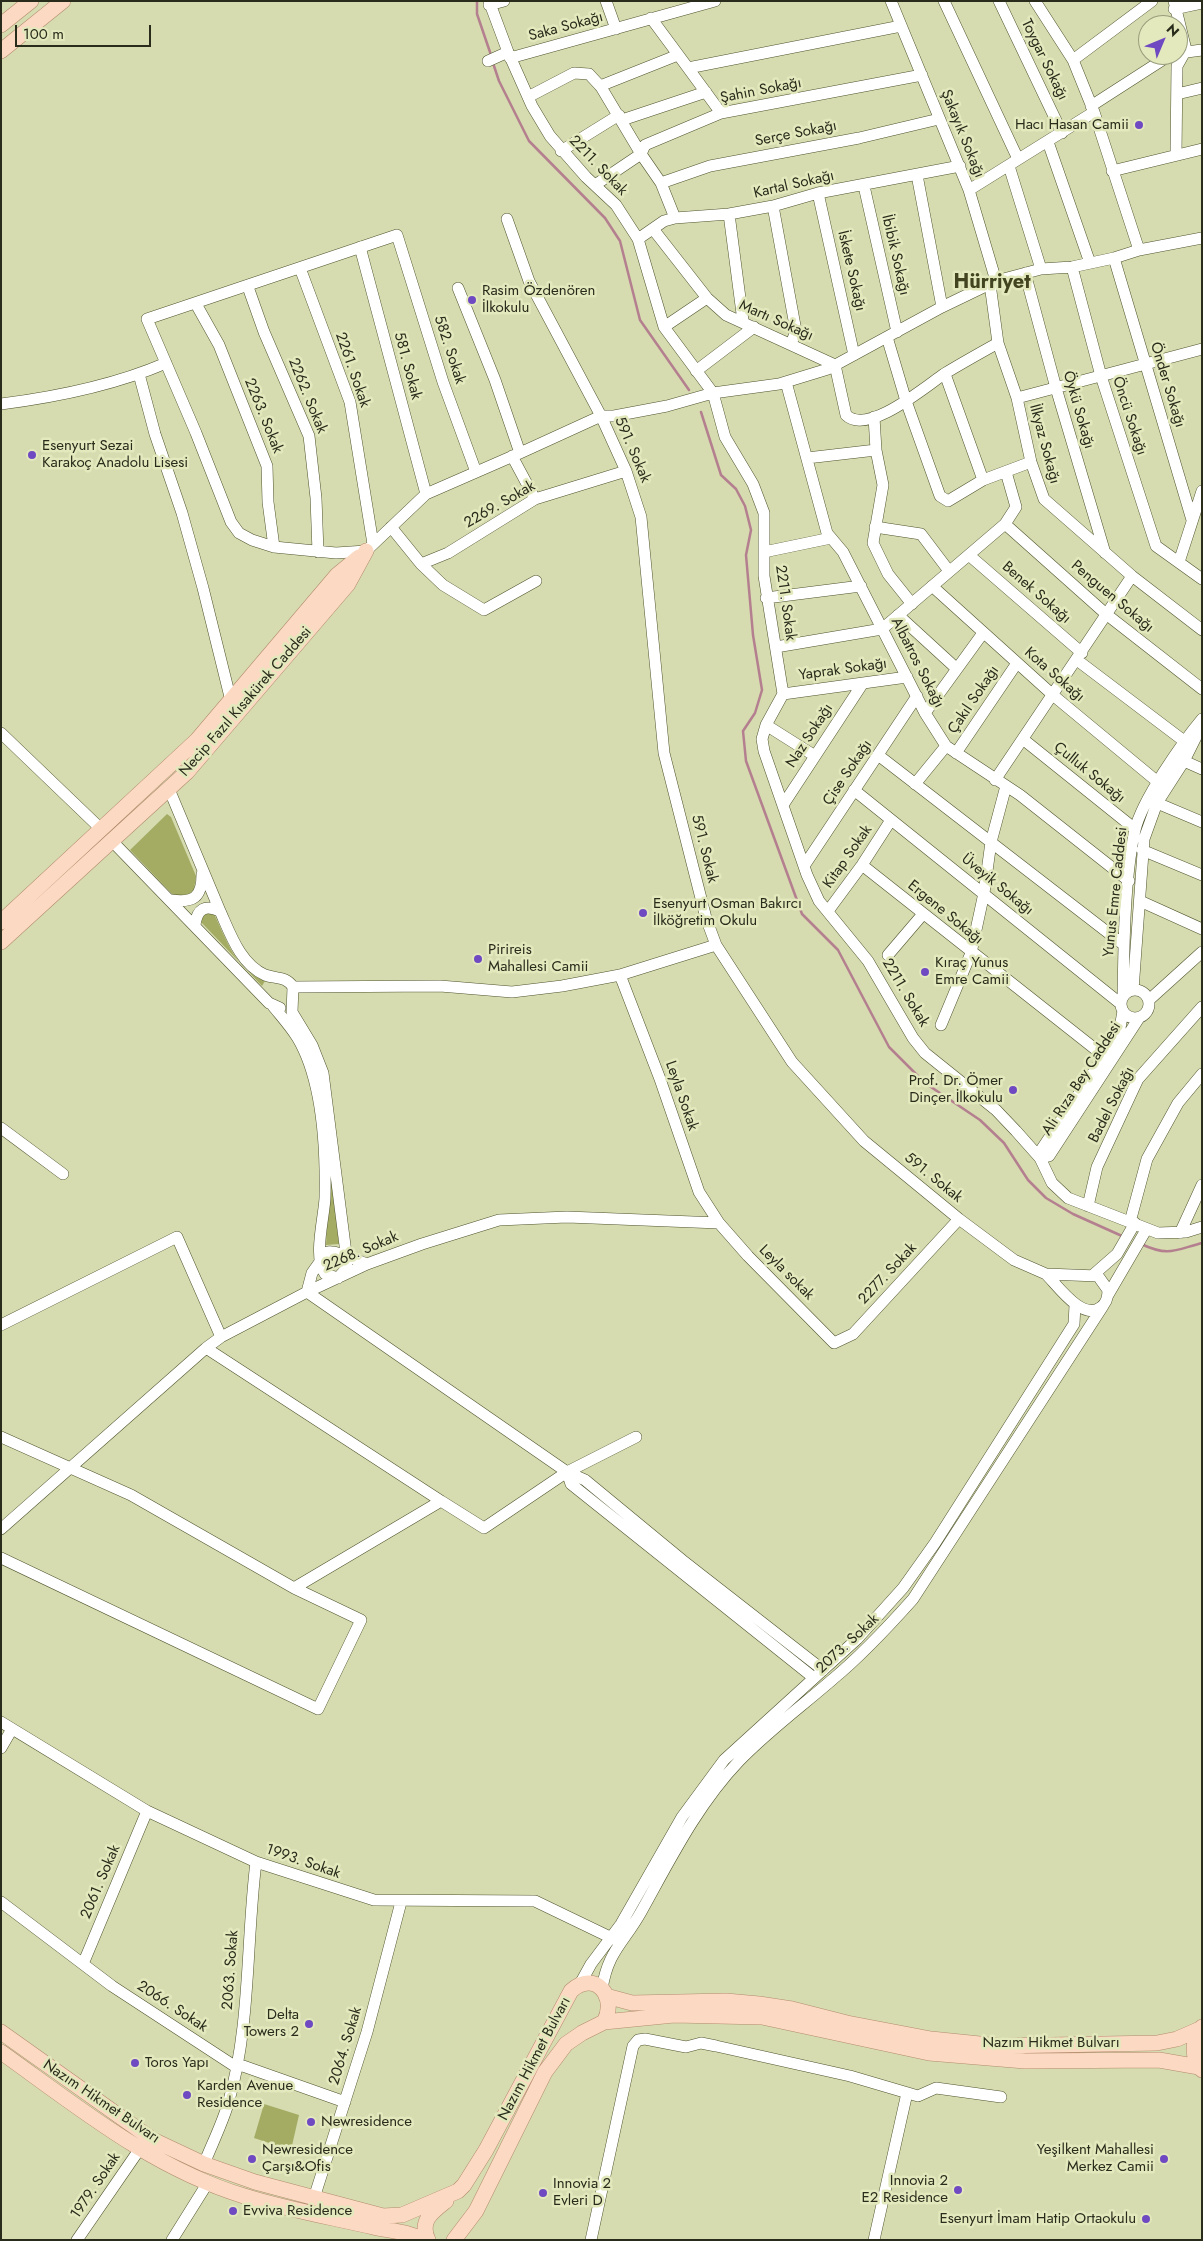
<!DOCTYPE html>
<html>
<head>
<meta charset="utf-8">
<style>
  body { margin:0 }
  #map { position:relative; width:1203px; height:2241px; overflow:hidden; background:#d6dbb0; font-family:Jost,sans-serif }
  canvas { display:block }
  .frame { position:absolute; inset:0; border:2px solid #2a2c1b; pointer-events:none }
  .north { position:absolute; left:1138px; top:15px; width:50px; height:50px; box-sizing:border-box; background:#e3e9bd; border:1px solid #999d7c; border-radius:50%; rotate:45deg; font-size:14px; font-weight:700; line-height:20px; text-align:center; color:#2a2c1b }
  .north::after { content:''; display:block; margin:auto; width:18px; height:22px; background:#6f49c1; clip-path:polygon(50% 0,100% 100%,50% 72%,0 100%) }
  .scale { position:absolute; left:15px; top:25px; width:136px; height:22px; box-sizing:border-box; border:2px solid #2a2c1b; border-top:0; padding-left:6px; font-size:15px; line-height:18px; white-space:nowrap; color:#2a2c1b; -webkit-text-stroke:4px #e3e9bd; paint-order:stroke }
</style>
</head>
<body>
<div id="map">
<canvas width="1203" height="2241"></canvas>
<div class="frame"></div>
<div class="north">N</div>
<div class="scale">100 m</div>
</div>
<script>
const ctx = document.querySelector('canvas').getContext('2d');
ctx.lineJoin = 'round';
function paint(path, color) {
  ctx.fillStyle = color;
  ctx.fill(path, 'evenodd');
}
function strokePath(path, color, width, dash) {
  ctx.strokeStyle = color;
  ctx.lineWidth = width;
  ctx.lineCap = dash ? 'butt' : 'round';
  ctx.setLineDash(dash || []);
  ctx.stroke(path);
}
function write(font, color, halo, rows, align = 'center') {
  ctx.font = font + ' Jost,sans-serif';
  ctx.lineWidth = 5;
  ctx.setLineDash([]);
  ctx.textBaseline = 'middle';
  ctx.strokeStyle = halo;
  ctx.fillStyle = color;
  for (const [text, x, y, turn = 0] of rows) {
    ctx.save();
    ctx.translate(x, y);
    ctx.rotate((+turn || 0) * Math.PI / 180);
    ctx.textAlign = isNaN(turn) ? turn : align;
    if (halo) ctx.strokeText(text, 0, 0);
    ctx.fillText(text, 0, 0);
    ctx.restore();
  }
}
const green = new Path2D(`
  M167 814 171 817 196 876 194 890 188 895H173L130 850Z
  M207 912 214 914C227 940 235 970 265 981L262 986 201 922V918Z
  M329 1183H332L339 1244 326 1245Z
  M264 2104 299 2115 291 2150 254 2138Z`);
const stream = new Path2D(`
  M477 1V14L491 55
  M493 63 499 81 529 141 605 218 620 241 640 320 689 390
  M701 412 721 475 736 489 745 506 751 530 746 555 753 635 762 690 755 713 743 731 746 761 802 914 838 950 889 1047 925 1083 980 1120 1004 1143 1028 1180 1046 1198 1073 1214 1122 1236
  M1141 1244C1169 1257 1175 1250 1202 1243`);
const minor = new Path2D(`
  M489 1 508 52 532 106 550 136 586 177 616 205 638 239 664 327 713 393 725 437 753 484 764 513V576L783 694 766 725 762 739 764 751 807 875 819 901 868 961 913 1038 925 1053 996 1110 1016 1131 1040 1158 1052 1183 1068 1198 1158 1233 1186 1232 1202 1227
  M606 1 616 29
  M891 1 969 190 996 281
  M944 1 1018 159
  M999 1 1062 133
  M1035 1 1073 60 1094 112 1139 250
  M1174 1 1186 50 1177 66 1176 155
  M489 5 504 1
  M1174 9 1202 3
  M651 18 688 68 901 26
  M1179 53 1202 50
  M510 58 715 1
  M1073 60 1152 1
  M488 61 508 52
  M688 68 721 113
  M600 86 678 55
  M1177 94 1202 88
  M528 97 574 73 589 74 601 87 641 154 661 183 675 218
  M1091 106 1164 59 1174 55
  M622 120 706 92
  M1048 142 1090 263
  M561 151 619 115
  M1009 166 1041 269
  M1112 171 1202 149
  M917 175 942 307
  M661 183 710 166 859 138 939 119
  M595 185 641 154 645 145 721 113 922 75
  M864 186 897 332
  M969 190 1094 112
  M818 193 854 355
  M773 206 796 331 791 344
  M729 214 743 321
  M507 219 529 281 601 416 626 471 641 517 664 753 706 918 716 945 792 1062 864 1141 959 1219 1014 1260 1046 1274 1098 1276 1108 1290C1108 1297 1107 1303 1101 1307 1083 1322 1058 1286 1046 1274
  M653 229 707 298 726 315 835 365 846 415C867 436 925 387 944 374 962 363 980 353 998 343
  M638 239 664 221 675 218 729 214 773 206 818 193 960 166
  M360 247 426 494
  M1114 258 1192 520
  M1072 267 1101 376 1156 546 1202 579
  M300 268 350 402 373 544
  M1025 273 1056 388 1105 553
  M990 284 998 343 1017 398 1031 462 1044 499 1132 576 1202 630
  M248 287 264 332 309 436 316 498 318 552
  M458 288 495 380 520 453
  M196 304 219 345 267 466 268 502 274 547
  M664 327 707 298
  M887 337 906 401 940 496 948 501 983 480 1031 462
  M696 371 754 327
  M139 374 155 434 182 513 203 588 231 701
  M945 374 983 480
  M786 382 827 533 843 552 925 713 946 746 1020 795 1129 881
  M1017 398 1202 349
  M1 404C56 397 115 385 166 363
  M874 417 876 450
  M512 456 535 499
  M807 458 876 450 883 485 873 543 888 574 912 604
  M476 472 443 382 397 235 147 319 196 433 231 522 239 533 252 540 274 547 336 553 366 551 426 494 520 453 601 416H614L667 406 713 393 779 384 828 369 942 307 996 281 1041 269 1072 267 1114 258 1139 250 1202 238
  M1005 524 1106 614 1202 689
  M391 527 421 564 443 585 484 610 536 581
  M875 527 921 534 949 571
  M764 552 831 538
  M970 556 1082 653
  M1179 562 1202 491
  M421 564 448 553 535 499 626 471
  M932 586 1054 696 1159 783
  M766 598 861 586
  M898 615 957 669
  M776 647 882 629 1005 524 1016 507 1006 472
  M1077 660 1184 741
  M783 694 907 677
  M925 713 983 633
  M766 725 815 756
  M1 733 100 828
  M1024 740 1135 829
  M956 753 1017 663
  M878 755 1124 945
  M1184 761 1202 769
  M995 780 1132 576
  M915 784 946 746
  M169 789 220 911
  M854 790 1121 1004
  M1157 803 1202 822
  M783 805 863 683
  M111 840 269 1003 280 1008
  M1142 850 1202 875
  M862 865 1104 1056
  M804 866 917 696
  M171 900C193 903 202 898 202 874
  M1140 901 1202 929
  M828 911 862 865 891 820
  M195 925C197 909 205 904 220 911 230 933 240 964 265 975 276 979 286 976 293 987L292 1012 312 1045 323 1073 347 1261 346 1269 338 1278 325 1274C313 1258 324 1218 325 1198 326 1149 323 1080 297 1037 290 1026 281 1016 273 1006
  M888 955 923 914
  M620 975 660 1079 699 1192 719 1223 748 1256 834 1343 853 1334 959 1219
  M293 987 440 986 512 992 562 986 620 975 716 945
  M1133 990 1144 839 1157 803 1184 761 1201 727
  M1121 1004a14 14 0 1 1 28 0a14 14 0 1 1-28 0Z
  M1123 997C1124 946 1124 879 1135 830 1142 800 1182 743 1202 719
  M1149 1000 1202 952
  M941 1025 971 953 984 893 991 842 1006 786
  M1 1128 63 1174
  M1040 1158 1049 1156 1139 1018
  M1040 1158 1041 1150 1109 1049 1120 1028 1123 1011
  M1088 1206 1097 1167 1138 1079 1202 1007
  M1130 1222 1147 1159 1178 1103 1202 1074
  M1180 1233 1202 1185
  M1093 1275 1117 1254 1135 1223
  M307 1292 567 1472 585 1480 682 1560 823 1670
  M307 1292 312 1273 327 1252C336 1250 356 1260 367 1264
  M1108 1295 1146 1230
  M1 1325 177 1237 221 1337
  M1 1437 131 1495 294 1588 441 1501 206 1348
  M567 1472 571 1484 814 1678
  M441 1501 484 1528 567 1472 636 1437
  M1 1529 206 1348 221 1337 307 1292 367 1264 422 1244 499 1220 567 1217 719 1223
  M1 1558 318 1709 361 1620 294 1588
  M1 1722 147 1811 256 1862 374 1900 535 1901 616 1940
  M1 1748 12 1729
  M1 1902 112 1986 236 2067 243 2066 345 2102
  M83 1964 147 1811
  M580 1984 591 1964 621 1924 682 1817 724 1760 857 1639 903 1588 935 1543 1074 1324 1075 1305
  M602 1989C608 1951 623 1944 641 1912 670 1860 697 1805 739 1761 768 1731 802 1706 833 1679 862 1655 888 1627 913 1599L1103 1306
  M204 2164C212 2144 222 2124 228 2104 251 2026 246 1942 256 1862
  M314 2198 367 2032 401 1902
  M77 2240 139 2150
  M172 2240 207 2184
  M591 2240 633 2046 638 2040 645 2039 686 2047 701 2043 716 2046 850 2076 918 2096 936 2088 1001 2097
  M874 2240 907 2093`);
const major = new Path2D(`
  M1 25 31 1
  M1 51 63 1
  M1 922 197 740 337 575 359 557
  M1 942 187 772 348 584 366 551
  M606 1996 632 2003 726 2001 759 2004 792 2009 847 2023 931 2039 999 2046 1157 2043 1177 2039 1200 2029
  M1202 2027C1192 2040 1191 2057 1202 2070
  M1 2032 153 2140 204 2164 255 2182 383 2216 402 2215 458 2191 464 2185 486 2150 571 1991C595 1969 618 1997 604 2022
  M1 2052C78 2107 152 2168 244 2196 285 2209 330 2217 373 2227 390 2231 407 2231 423 2240
  M428 2240C419 2221 432 2212 446 2201
  M454 2240 476 2211 545 2072 566 2044 582 2033 604 2022 674 2015 762 2017 929 2053 1025 2061 1159 2060 1199 2067`);
const markers = [
  [1139,125,5,"#6f49c1"],
  [472,300,5,"#6f49c1"],
  [32,455,5,"#6f49c1"],
  [643,913,5,"#6f49c1"],
  [478,959,5,"#6f49c1"],
  [925,972,5,"#6f49c1"],
  [1013,1090,5,"#6f49c1"],
  [309,2024,5,"#6f49c1"],
  [135,2063,5,"#6f49c1"],
  [187,2095,5,"#6f49c1"],
  [311,2122,5,"#6f49c1"],
  [252,2159,5,"#6f49c1"],
  [1164,2159,5,"#6f49c1"],
  [958,2190,5,"#6f49c1"],
  [543,2193,5,"#6f49c1"],
  [233,2211,5,"#6f49c1"],
  [1146,2219,5,"#6f49c1"]
];
const streetNames = [
  ["Saka Sokağı",566,27,-15],
  ["Toygar Sokağı",1044,60,64],
  ["Şahin Sokağı",761,91,-11],
  ["Serçe Sokağı",796,134,-11],
  ["Şakayık Sokağı",962,134,68],
  ["2211. Sokak",598,166,46],
  ["Kartal Sokağı",794,185,-13],
  ["İbibik Sokağı",895,255,77],
  ["İskete Sokağı",851,271,77],
  ["Martı Sokağı",776,321,24],
  ["582. Sokak",449,350,72],
  ["581. Sokak",407,366,75],
  ["2261. Sokak",352,370,71],
  ["Önder Sokağı",1167,385,73],
  ["2262. Sokak",307,396,68],
  ["Öykü Sokağı",1078,410,74],
  ["2263. Sokak",263,416,68],
  ["Öncü Sokağı",1129,416,72],
  ["İlkyaz Sokağı",1044,444,75],
  ["591. Sokak",632,450,67],
  ["2269. Sokak",500,505,-30],
  ["Benek Sokağı",1036,593,41],
  ["Penguen Sokağı",1112,597,40],
  ["2211. Sokak",785,603,82],
  ["Albatros Sokağı",917,663,63],
  ["Yaprak Sokağı",843,670,-8],
  ["Kota Sokağı",1054,675,41],
  ["Çakıl Sokağı",974,700,-56],
  ["Necip Fazıl Kısakürek Caddesi",246,702,-49],
  ["Naz Sokağı",810,736,-57],
  ["Çise Sokağı",848,773,-56],
  ["Çulluk Sokağı",1089,773,39],
  ["591. Sokak",704,849,76],
  ["Kitap Sokak",848,857,-55],
  ["Üveyik Sokağı",997,885,39],
  ["Yunus Emre Caddesi",1116,892,-84],
  ["Ergene Sokağı",945,913,39],
  ["2211. Sokak",905,993,59],
  ["Ali Rıza Bey Caddesi",1082,1079,-57],
  ["Leyla Sokak",681,1096,71],
  ["Badel Sokağı",1112,1105,-63],
  ["591. Sokak",933,1178,39],
  ["2268. Sokak",361,1252,-23],
  ["Leyla sokak",786,1273,45],
  ["2277. Sokak",888,1274,-47],
  ["2073. Sokak",848,1644,-43],
  ["1993. Sokak",303,1862,19],
  ["2061. Sokak",101,1882,-67],
  ["2063. Sokak",231,1970,-86],
  ["2066. Sokak",172,2007,33],
  ["Nazım Hikmet Bulvarı",1051,2043],
  ["2064. Sokak",346,2046,-73],
  ["Nazım Hikmet Bulvarı",535,2059,-62],
  ["Nazım Hikmet Bulvarı",101,2102,34],
  ["1979. Sokak",96,2186,-56]
];
const poiNames = [
  ["Hacı Hasan Camii",1129,125,"right"],
  ["Rasim Özdenören",482,291],
  ["İlkokulu",482,308],
  ["Esenyurt Sezai",42,446],
  ["Karakoç Anadolu Lisesi",42,463],
  ["Esenyurt Osman Bakırcı",653,904],
  ["İlköğretim Okulu",653,921],
  ["Pirireis",488,950],
  ["Mahallesi Camii",488,967],
  ["Kıraç Yunus",935,963],
  ["Emre Camii",935,980],
  ["Prof. Dr. Ömer",1003,1081,"right"],
  ["Dinçer İlkokulu",1003,1098,"right"],
  ["Delta",299,2015,"right"],
  ["Towers 2",299,2032,"right"],
  ["Toros Yapı",145,2063],
  ["Karden Avenue",197,2086],
  ["Residence",197,2103],
  ["Newresidence",321,2122],
  ["Newresidence",262,2150],
  ["Çarşı&Ofis",262,2167],
  ["Yeşilkent Mahallesi",1154,2150,"right"],
  ["Merkez Camii",1154,2167,"right"],
  ["Innovia 2",948,2181,"right"],
  ["E2 Residence",948,2198,"right"],
  ["Innovia 2",553,2184],
  ["Evleri D",553,2201],
  ["Evviva Residence",243,2211],
  ["Esenyurt İmam Hatip Ortaokulu",1136,2219,"right"]
];
const districtNames = [
  ["Hürriyet",992,283]
];
paint(green, '#a4ac64');
strokePath(stream, '#b47f8f', 2.5);
strokePath(minor, '#50542d', 12);
strokePath(major, '#b18c6d', 16);
strokePath(minor, '#fff', 11);
strokePath(major, '#fcd9c2', 15);
for (const [x, y, r, color] of markers) {
  const dot = new Path2D();
  dot.arc(x, y, r, 0, 2 * Math.PI);
  ctx.fillStyle = color;
  ctx.fill(dot);
  strokePath(dot, '#e3e9bd', 2);
}
write('15px', '#2a2c1b', '#e3e9bd', streetNames);
write('15px', '#2a2c1b', '#e3e9bd', poiNames, 'left');
write('bold 20px', '#42451f', '#e3e9bd', districtNames);
</script>
</body>
</html>
